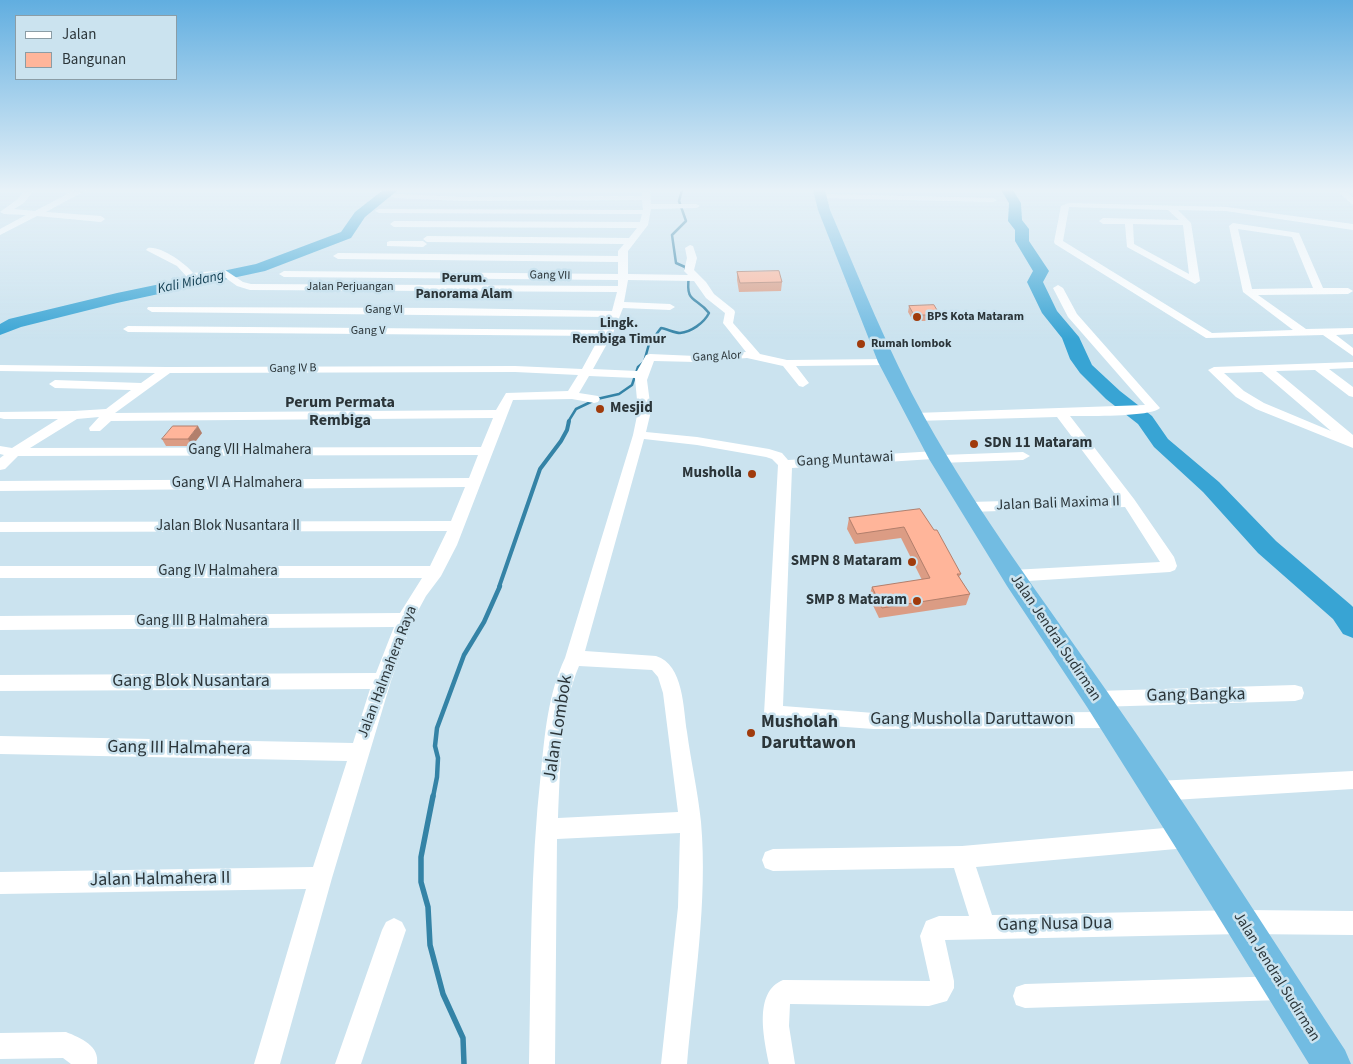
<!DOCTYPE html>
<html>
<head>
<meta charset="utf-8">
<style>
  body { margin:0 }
  #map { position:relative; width:1353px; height:1064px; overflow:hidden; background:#cbe3ef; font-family:"Source Sans 3",sans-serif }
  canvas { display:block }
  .legend { position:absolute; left:15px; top:15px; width:162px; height:65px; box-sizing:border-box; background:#cbe3ef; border:1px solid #8b9da6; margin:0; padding:6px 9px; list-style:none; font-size:15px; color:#2b3539 }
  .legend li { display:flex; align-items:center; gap:10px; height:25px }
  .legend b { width:25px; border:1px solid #8b9da6 }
</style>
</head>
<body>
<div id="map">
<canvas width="1353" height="1064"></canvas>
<ul class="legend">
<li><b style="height:6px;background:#fff"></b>Jalan</li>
<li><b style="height:14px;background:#ffb59a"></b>Bangunan</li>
</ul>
</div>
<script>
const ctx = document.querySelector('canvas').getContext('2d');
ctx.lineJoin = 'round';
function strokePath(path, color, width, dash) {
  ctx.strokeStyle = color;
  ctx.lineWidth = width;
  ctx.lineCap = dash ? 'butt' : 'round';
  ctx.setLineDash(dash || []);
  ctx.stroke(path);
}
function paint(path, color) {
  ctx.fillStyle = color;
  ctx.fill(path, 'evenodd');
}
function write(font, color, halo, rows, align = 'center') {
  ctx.font = font + ' "Source Sans 3",sans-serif';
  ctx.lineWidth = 5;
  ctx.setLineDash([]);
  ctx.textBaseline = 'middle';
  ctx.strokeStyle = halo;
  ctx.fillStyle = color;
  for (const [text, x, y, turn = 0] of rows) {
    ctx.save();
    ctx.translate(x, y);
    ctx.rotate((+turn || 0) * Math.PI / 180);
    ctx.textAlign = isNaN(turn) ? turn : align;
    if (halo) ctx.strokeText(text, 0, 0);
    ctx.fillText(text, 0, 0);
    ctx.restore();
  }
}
const streamFar3 = new Path2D(`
  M682 190 679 201 686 221 672 235 676 263 685 267 686 270
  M568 422 576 409 597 399 619 394 632 385 638 367 644 362 649 344 661 328C667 329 675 333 680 333 691 332 704 323 709 313 696 296 685 304 689 276`);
const streamFar2 = new Path2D(`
  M499 587 540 469 561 441 567 430 569 421`);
const streamFar1 = new Path2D(`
  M433 797 437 777 438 758 435 746 437 728 464 655 484 622 500 586`);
const stream = new Path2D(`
  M433 796 421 857V882L428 907 430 945 443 994 463 1038 464 1064`);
const river = new Path2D(`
  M383 190H398L365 217 351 238 265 271 117 303 21 327 0 335V324L9 319 117 293 256 264 341 232 355 212Z
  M1001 190H1013L1021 203 1022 220 1029 229V241L1049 271 1043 282 1057 311 1079 337 1092 365 1120 391 1152 416 1168 439 1219 482 1276 541 1351 605 1353 607V638L1343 634 1333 619 1258 553 1203 492 1154 447 1138 424 1106 399 1080 373 1070 359 1062 338 1042 313 1027 282 1033 271 1015 241V230L1008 221 1009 203Z`);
const minor = new Path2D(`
  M25 190H34L24 203 14 209 35 211 75 190H86L46 212 101 216 105 219 101 222 37 216 0 235V229L26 215 4 214 0 212 18 199Z
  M642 190H650L651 204H696L700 206 696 208 651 209 648 225 628 251V274L688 275 684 271 687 258 685 248 690 245 693 246 697 258 694 270 706 282 714 294 734 310 735 312 733 323 760 354 787 360 887 359 893 362 887 365 796 366 809 383 803 387 799 386 783 366 747 358 696 362 654 361 647 380 651 411 646 432 697 437 769 449 782 453 788 460 936 451 942 455 1023 452 1030 456 1023 460 939 463 933 459 792 468 783 706 874 713 1111 712 1118 714 1120 720 1118 726 1111 728 874 729 773 722 766 720 764 714 778 465 772 459 766 457 697 445 644 439 585 651 656 656C684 665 683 708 687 732 691 762 698 792 701 822 708 902 694 984 687 1064H661L678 907 680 833 557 839 555 1064H529C531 967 530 869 541 772 545 733 548 694 565 658L633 435 638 411 635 378 589 376 579 393 598 396 600 399 598 402 594 403 572 399 513 400 457 545 441 576 426 596 413 620 391 681 332 878 280 1064H254L306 889 0 894V872L313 867 347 761 0 754V736L353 743 370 689 0 691V675L376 673 394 627 0 630V616L400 613 422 578H0V566H430L447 531 0 532V522L451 521 465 487 0 491V481L469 478 478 455 18 456 5 469 0 470V458L4 455 0 454V446L12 448 58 419H4L0 418V412L74 411 106 409 131 390 55 388 49 384 55 380 141 383 155 373 0 371V365L167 367 515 366 582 369 600 336 128 332 123 329 128 326 603 330 609 317 152 312 147 309 148 307 450 308 612 311 617 292 250 290 237 286 223 276 188 278 177 266 146 250 148 248C161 246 185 263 193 273L225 270 243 282 251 284 618 286V280L284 277 279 274 284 271 618 274V262L338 259 333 256 338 253 618 256V251L624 244 427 242 423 239 427 236 629 238 637 228 394 227 390 224 394 221 640 222 642 214 379 213 375 211 379 209 643 210 642 200 463 201 395 198 391 196 395 194 463 197 642 196ZM628 280 694 281 706 298 725 313 723 323 746 352 696 356 650 354 646 355 637 371 593 369 613 333 623 308 670 310 675 307 670 304 624 302ZM515 372 578 375 568 391 506 393 496 410 115 413 170 373ZM99 417 89 428 90 431H100L111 421 493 418 481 447 30 448 77 419ZM579 666 652 670 658 677 663 693 678 812 558 818C560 773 561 707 579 666Z
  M1336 190H1345L1353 198V205Z
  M817 194 993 198 997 200 993 202 820 198H817Z
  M1069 203 1226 207 1353 224V230L1226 211 1178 210 1191 223 1200 281 1195 284 1127 247 1125 224H1103L1099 221 1103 218 1179 220 1168 210 1069 207 1063 241 1212 333 1293 330 1243 292 1229 226 1233 223 1299 233 1323 288H1348L1353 291 1348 294 1258 295 1306 329 1353 328V334L1336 335 1353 348V356L1323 335 1206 338 1055 244 1054 242 1061 206ZM1133 224 1183 225 1189 274 1134 244ZM1238 229 1292 237 1313 288 1252 289Z
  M390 241H423L427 244 423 247 387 246V242Z
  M1058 285 1063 288 1077 314 1160 408C1152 417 1085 416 1070 416L1134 499 1174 557 1177 566 1175 570 1170 572 1012 582 1006 580 1004 576 1006 572 1012 570 1160 562 1125 507 969 512 964 510 962 507 964 504 969 502 1118 498 1057 417 915 421 909 417 915 413 1145 405 1068 317 1053 288Z
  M1353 362V368L1329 369 1353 387V397L1349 396 1315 370 1276 371 1353 435V448L1256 409 1236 397 1208 370 1214 367ZM1262 372 1331 431 1264 403 1244 391 1224 373Z
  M1295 685 1302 687 1304 693 1302 699 1295 701 1097 707 1090 705 1088 699 1090 693 1097 691Z
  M1353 771V789L1157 801 1150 798 1147 791 1150 784 1157 781Z
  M1187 826 1195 829 1198 837 1195 845 1187 848 976 867 992 915 1242 910 1353 911V935L1242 934 945 940 954 981V988L947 1001 929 1006 790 1004 789 1026 795 1064H769C764 1039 753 992 783 980L930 981 920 936 926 921 939 916H969L954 868 773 871 765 868 762 860 765 852 773 849 962 846Z
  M394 918 402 922 406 930 361 1064H335L382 930 386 922Z
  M1282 976 1291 979 1294 988 1291 997 1282 1000 1025 1008 1016 1005 1013 996 1016 987 1025 984Z
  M66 1032C81 1038 100 1046 97 1064H71L63 1058 0 1059V1033Z`);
const highway = new Path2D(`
  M813 190H825L830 210C860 280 888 351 925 418 978 513 1044 601 1106 690 1189 808 1266 930 1345 1050L1351 1064H1309L1176 848 1087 707 1007 586 929 459 878 362 818 210Z`);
const wall = new Path2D(`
  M737 272 782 282 781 291 739 292 737 280Z
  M909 306 940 315 938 321H913L908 312Z
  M202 433 192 446H166L162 439Z
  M920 509 961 574 959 577 970 594 966 605 879 618 869 597 872 587 922 580 901 538 855 544 847 529 849 518Z`);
const shadedWall = new Path2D(`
  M198 426 202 433 192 446 188 439Z`);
const building = new Path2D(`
  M779 271 782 282 740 283 737 272Z
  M934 305 940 315H914L909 306Z
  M173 426H198L188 439H162Z
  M920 509 934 530H937L961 574H957L970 594 882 608 872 587 930 578 904 527 857 534 849 518Z`);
const markers = [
  [917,317,5,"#a03b0c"],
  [861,344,5,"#a03b0c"],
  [600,409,5,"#a03b0c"],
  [974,444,5,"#a03b0c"],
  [752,474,5,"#a03b0c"],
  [912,562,5,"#a03b0c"],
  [917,601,5,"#a03b0c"],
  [751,733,5,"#a03b0c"]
];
const farStreetnames = [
  ["Gang VII",550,276,1],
  ["Jalan Perjuangan",350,287],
  ["Gang VI",384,310],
  ["Gang V",368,331],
  ["Gang Alor",717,357,-3],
  ["Gang IV B",293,369,-1]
];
const farPoinames = [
  ["BPS Kota Mataram",927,317],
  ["Rumah lombok",871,344]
];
const farNeighbourhoodnames = [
  ["Perum.",464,279],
  ["Panorama Alam",464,295],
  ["Lingk.",619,324],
  ["Rembiga Timur",619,340]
];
const farWaternames = [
  ["Kali Midang",191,283,-12]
];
const poiNames = [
  ["Mesjid",610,409,"left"],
  ["SDN 11 Mataram",984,444,"left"],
  ["Musholla",742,474],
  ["SMPN 8 Mataram",902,562],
  ["SMP 8 Mataram",907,601]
];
const streetNames = [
  ["Gang VII Halmahera",250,451],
  ["Gang Muntawai",845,460,-3],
  ["Gang VI A Halmahera",237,484],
  ["Jalan Bali Maxima II",1058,504,-2],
  ["Jalan Blok Nusantara II",228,527],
  ["Gang IV Halmahera",218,572],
  ["Gang III B Halmahera",202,622],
  ["Jalan Jendral Sudirman",1055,638,56],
  ["Jalan Halmahera Raya",388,672,-69],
  ["Jalan Jendral Sudirman",1276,977,58]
];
const neighbourhoodNames = [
  ["Perum Permata",340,403],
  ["Rembiga",340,421]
];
const nearStreetnames = [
  ["Gang Blok Nusantara",191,682],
  ["Gang Bangka",1196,696,-1],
  ["Gang Musholla Daruttawon",972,720],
  ["Jalan Lombok",559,728,-81],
  ["Gang III Halmahera",179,749,1],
  ["Jalan Halmahera II",160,880,-1],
  ["Gang Nusa Dua",1055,925,-1]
];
const nearPoinames = [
  ["Musholah",761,723],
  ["Daruttawon",761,744]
];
strokePath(streamFar3, '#3483a6', 2.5);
strokePath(streamFar2, '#3483a6', 4);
strokePath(streamFar1, '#3483a6', 4.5);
strokePath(stream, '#3483a6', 5.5);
paint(river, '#38a4d4');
paint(minor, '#fff');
paint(highway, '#72bce2');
paint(wall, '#db9c84');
paint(shadedWall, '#b27f6c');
paint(building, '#ffb59a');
strokePath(building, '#b27f6c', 1);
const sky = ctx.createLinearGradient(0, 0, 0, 339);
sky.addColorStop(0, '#61aee0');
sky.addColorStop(0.56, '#e8f2f8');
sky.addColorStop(1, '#e8f2f800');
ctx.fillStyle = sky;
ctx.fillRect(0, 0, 1353, 339);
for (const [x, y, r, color] of markers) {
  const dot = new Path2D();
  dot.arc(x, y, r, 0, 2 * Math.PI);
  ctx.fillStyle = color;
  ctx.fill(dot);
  strokePath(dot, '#cbe3ef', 2);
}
write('12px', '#2b3539', '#cbe3ef', farStreetnames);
write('bold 12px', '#2b3539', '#cbe3ef', farPoinames, 'left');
write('bold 14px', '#2b3539', '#cbe3ef', farNeighbourhoodnames);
write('italic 14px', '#103d51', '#cbe3ef', farWaternames);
write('bold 15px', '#2b3539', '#cbe3ef', poiNames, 'right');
write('15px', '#2b3539', '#cbe3ef', streetNames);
write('bold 16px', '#2b3539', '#cbe3ef', neighbourhoodNames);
write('18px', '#2b3539', '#cbe3ef', nearStreetnames);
write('bold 18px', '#2b3539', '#cbe3ef', nearPoinames, 'left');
</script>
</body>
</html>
